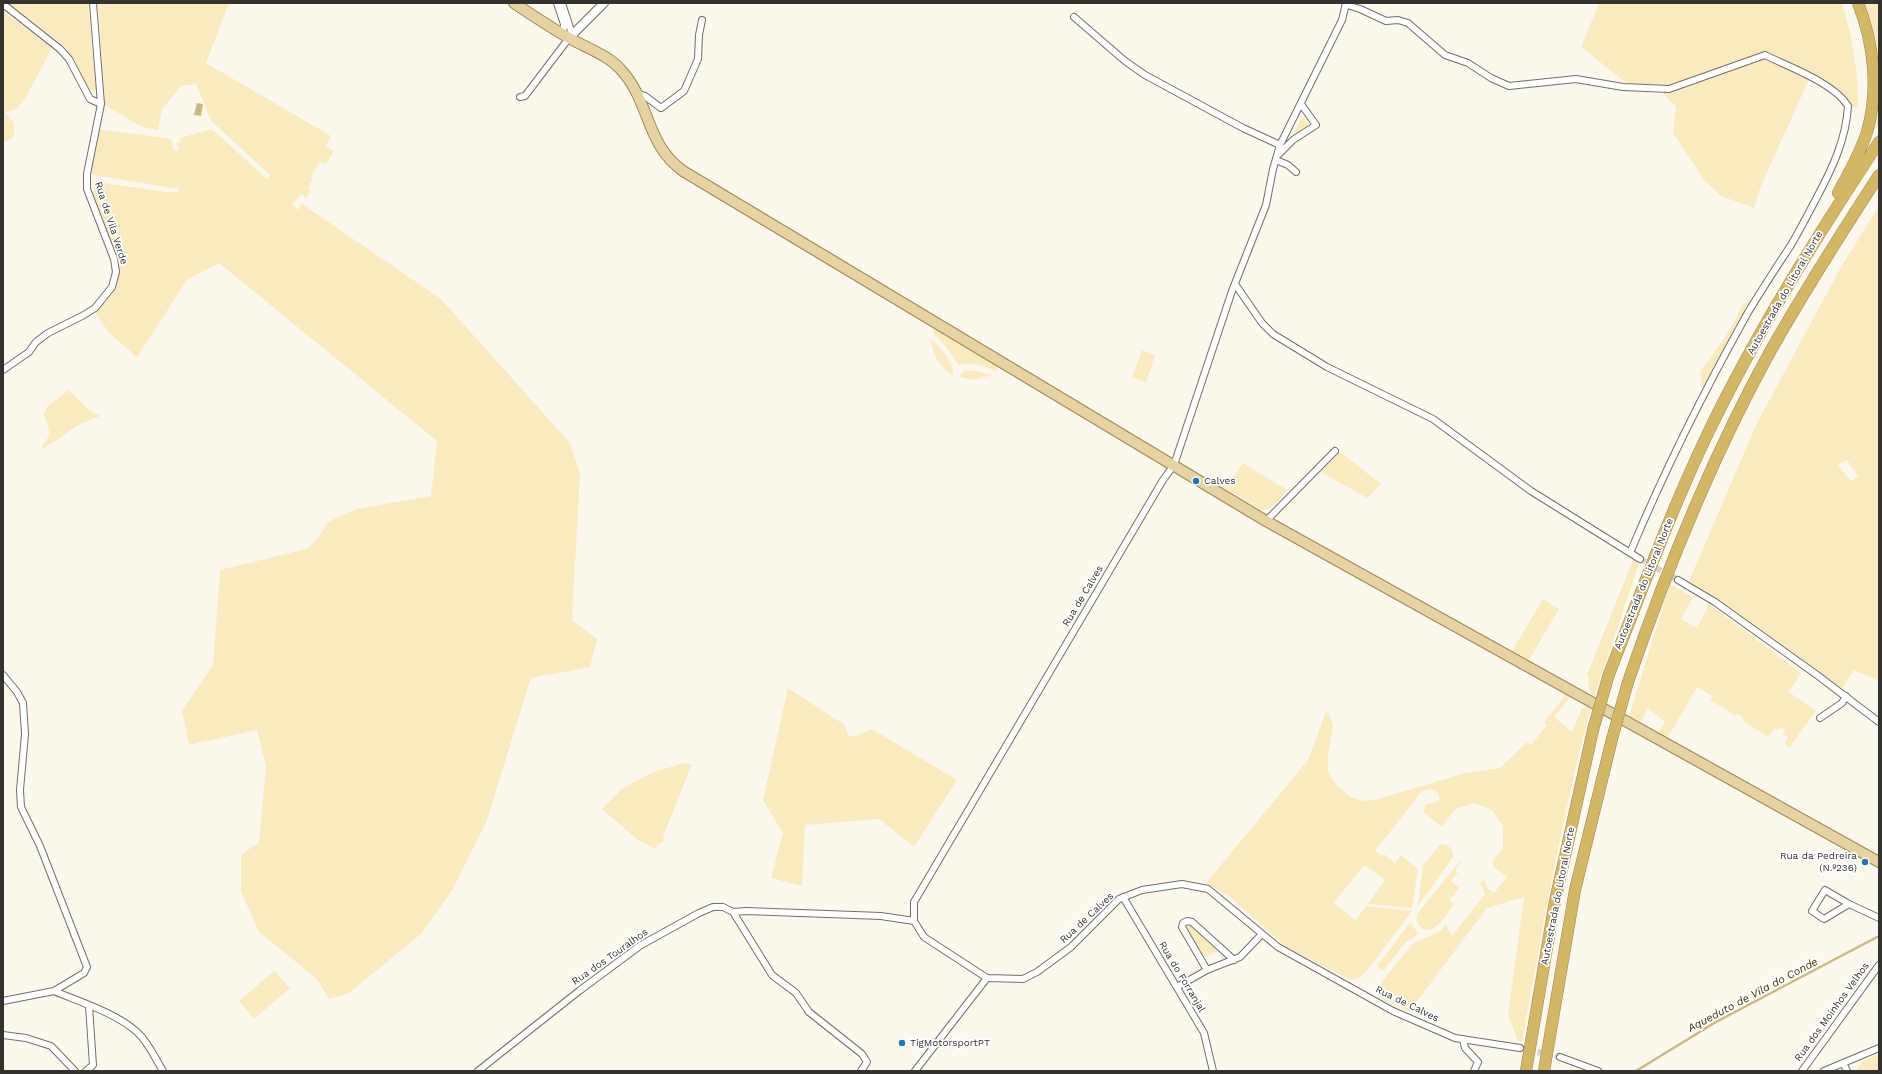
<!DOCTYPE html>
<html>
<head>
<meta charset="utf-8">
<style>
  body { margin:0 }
  #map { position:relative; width:1882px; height:1074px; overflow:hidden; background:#fcf8ee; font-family:"Work Sans",sans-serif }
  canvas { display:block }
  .frame { position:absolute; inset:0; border:4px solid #33322e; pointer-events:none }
</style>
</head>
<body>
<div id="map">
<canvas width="1882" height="1074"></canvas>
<div class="frame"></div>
</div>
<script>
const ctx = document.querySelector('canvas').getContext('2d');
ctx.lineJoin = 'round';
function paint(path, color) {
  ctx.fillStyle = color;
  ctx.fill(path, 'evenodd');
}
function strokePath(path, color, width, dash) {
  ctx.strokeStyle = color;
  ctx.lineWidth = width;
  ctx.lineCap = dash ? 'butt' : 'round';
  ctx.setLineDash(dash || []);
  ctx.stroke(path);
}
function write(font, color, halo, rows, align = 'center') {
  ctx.font = font + ' "Work Sans",sans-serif';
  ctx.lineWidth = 3.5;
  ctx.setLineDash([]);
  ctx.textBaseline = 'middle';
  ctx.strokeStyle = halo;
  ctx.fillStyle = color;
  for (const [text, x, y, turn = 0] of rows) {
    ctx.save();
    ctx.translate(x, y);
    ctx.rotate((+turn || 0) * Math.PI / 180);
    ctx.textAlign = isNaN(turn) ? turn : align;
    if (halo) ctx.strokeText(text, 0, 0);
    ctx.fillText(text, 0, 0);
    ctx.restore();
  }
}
const green = new Path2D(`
  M8 3H88L96 90 89 91 73 59 64 45Z
  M98 3H229L206 63 331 136 326 146 334 151 326 164 320 161 311 177 313 178 308 188 311 190 306 198 301 194 292 205 299 210 302 204 441 299 570 443 580 474 572 620 597 639 590 667 531 678 486 823 453 889 422 933 349 993 329 999 317 979 259 932 241 892V855L259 842 266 766 257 730 189 745 182 711 213 665 220 570 306 549 317 540 328 522 356 509 431 496 437 441 219 263 187 280 137 357 111 335 95 313C112 297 123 283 117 260L93 194 95 182 167 192H179L178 187 172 188 89 174 99 129 171 139 174 151 179 150 177 143 181 142 180 138 212 129 267 179 270 175 211 121 196 84 181 86 162 109 158 130 142 127 105 105Z
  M1599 3H1842C1853 38 1858 71 1858 107H1851L1846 98 1811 75 1760 188 1754 208 1721 196 1705 181 1673 133 1676 107 1655 84H1628L1581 47Z
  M1861 3H1876L1879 6V124L1871 136 1877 104Z
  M3 11 52 48 26 97 16 109 5 112 14 123V136L7 141H3Z
  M1302 116 1307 121 1308 125 1292 138Z
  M1879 206V681L1854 670 1841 690 1689 581 1756 425 1841 267ZM1847 460 1858 476 1851 481 1838 465Z
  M1749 301 1752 303 1705 389 1702 384 1700 372 1730 330 1743 304Z
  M935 327 999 366 996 371C984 366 971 362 959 365L944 344 933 333Z
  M931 339C941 349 954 361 953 376 939 364 933 358 931 339Z
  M1142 350 1155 355 1146 383 1132 377Z
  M965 370 974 371 993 375 973 380 959 377Z
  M69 390 88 409 100 416 78 425 54 442 40 450 50 434 44 414 47 407Z
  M1340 452 1381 484 1367 498 1321 472Z
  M1243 463 1287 490C1280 498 1273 511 1261 510L1225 488Z
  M1633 560 1639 564 1594 697 1588 686 1589 678 1587 675Z
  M1670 584 1693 597 1681 619 1697 628 1709 604 1801 673 1789 692 1816 711 1789 748 1785 744 1788 737 1783 734 1785 731 1781 727 1778 730 1775 728 1768 737 1742 720 1743 717 1737 713 1736 716 1710 700 1712 696 1697 687 1667 739 1658 733 1665 722 1648 708 1640 723 1629 716Z
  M1543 599 1559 609 1529 660 1512 651Z
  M788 688 845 725 848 735 853 737 872 729 957 780 914 847 879 819 805 825 802 886 771 878 783 833 763 800Z
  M1567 693 1571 696 1554 717 1572 732 1582 708 1591 706C1562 817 1542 929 1522 1042L1518 1041 1508 1015 1524 897 1487 908 1409 1012 1382 999 1379 992 1381 983 1412 944 1439 932 1446 925 1452 936 1485 894 1480 883 1484 879 1488 889 1494 893 1507 877 1493 866V861L1503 847V826L1492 810 1474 803 1455 809 1442 827 1423 812 1426 804 1435 803 1440 799 1438 793 1430 789 1422 791 1375 851 1382 856 1384 854 1395 863 1401 855 1418 869 1412 908 1368 904 1385 880 1364 865 1334 903 1355 920 1367 906 1412 911 1366 972 1359 978 1351 980 1285 946 1230 897 1206 883 1308 760 1326 712 1329 714 1333 725 1328 755V771L1334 782 1349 796 1362 801 1379 799 1465 773 1500 768 1527 742 1531 745 1547 725 1544 722Z
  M685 763 692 764 663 837 664 841 658 844 655 849 638 840 602 809 622 789 653 772Z
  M1441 844C1449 844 1454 850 1453 857L1418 906 1423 865Z
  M1460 861H1462L1455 870 1458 872 1451 881 1459 888 1449 900 1454 904C1448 912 1434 938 1422 928 1417 925 1416 920 1417 914Z
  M1410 923 1419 934 1406 942 1383 971 1377 966Z
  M1191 925 1219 951 1204 957 1186 927Z
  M274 971 290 988 254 1019 239 1001Z
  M1879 1054V1071H1857L1858 1067 1863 1061Z`);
const water = new Path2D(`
  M197 103 203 104 201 116 194 115Z`);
const stream = new Path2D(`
  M1636 1071 1716 1022 1879 936`);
const minorTunnel = new Path2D(`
  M1640 559 1678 580
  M1520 1048 1560 1057`);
const minor = new Path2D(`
  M557 3 564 24 563 34
  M562 3 572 34
  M1346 3 1342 20 1280 145 1273 169 1266 205 1232 291 1174 465 1163 480 914 902V921L924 937 987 978 1023 979 1037 972 1071 947 1119 899 1142 890 1182 884 1208 889 1278 947 1393 1011 1455 1038 1520 1048
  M3 4 60 49 69 59 90 99 101 104
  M1347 5 1360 9 1386 21 1398 20 1408 23 1445 55 1468 63 1491 78 1509 86 1576 79 1623 87 1669 89 1765 55C1789 67 1834 83 1848 106 1846 140 1832 169 1816 199 1808 214 1800 230 1791 245 1776 268 1760 292 1746 316 1703 393 1664 472 1630 553
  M1074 17 1125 61 1145 75 1243 128 1280 145
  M637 94 645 96 661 108 684 91 698 59 699 35 702 20
  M520 97 525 96 569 38
  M1278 155 1293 140 1316 125 1301 104
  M1276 160 1288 165 1296 172
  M1235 284 1262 323 1273 334 1327 367 1433 419 1531 491 1640 559
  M3 370 29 352 36 342 48 333 84 315 95 308 112 287 116 272 114 259 87 189V174L101 104 93 3
  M1266 521 1335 451
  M1678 580 1715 602 1817 675 1879 722
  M3 675 17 692 23 703 25 734 20 790 21 807 40 846 87 967 84 973 54 991 3 1001
  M1820 718 1842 703 1846 696
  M1123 897 1204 1033 1213 1071
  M1849 904 1824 919 1812 911 1825 890 1849 904 1879 918
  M733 912 772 975 796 993 809 1012 862 1054 867 1062 861 1071
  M1207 970 1182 927 1183 923 1187 921 1192 922 1234 960
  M1177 987 1207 970 1240 957 1262 934
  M54 991C80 1002 116 1013 137 1032 149 1043 155 1058 163 1071
  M3 1035 26 1038 51 1046 75 1071
  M1463 1039 1465 1048 1478 1062 1474 1071
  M1560 1057 1598 1071
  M1843 1063 1847 1071
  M86 1071 93 1065 89 1006
  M478 1071 579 991 641 945 699 913 713 907H723L733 912 746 911 881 916 914 921
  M915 1071 987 978
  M1802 1071 1879 965
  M1824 1071 1879 1048`);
const tertiary = new Path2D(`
  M569 38 604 3`);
const primary = new Path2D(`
  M514 3C532 15 551 28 571 39 587 48 610 56 622 71 650 102 646 145 683 171L1266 521 1879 862`);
const motorway = new Path2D(`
  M1838 193C1848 174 1860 154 1867 132 1879 90 1874 44 1858 3
  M1609 674C1641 593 1671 510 1709 431 1758 330 1817 236 1879 142
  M1628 682C1667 568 1713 455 1771 350 1805 290 1842 232 1879 175
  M1526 1071 1555 901 1593 730
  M1544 1071 1575 890 1612 739`);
const motorwayBridge = new Path2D(`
  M1593 730 1609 674
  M1612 739 1628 682`);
const markers = [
  [1196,481,4,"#2476a7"],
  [1865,862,4,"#2476a7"],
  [902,1043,4,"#2476a7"]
];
const streetNames = [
  ["Rua de Vila Verde",111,223,72],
  ["Autoestrada do Litoral Norte",1785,293,-60],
  ["Autoestrada do Litoral Norte",1644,584,-68],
  ["Rua de Calves",1083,596,-59],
  ["Autoestrada do Litoral Norte",1558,896,-79],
  ["Rua de Calves",1087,918,-43],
  ["Rua dos Touralhos",610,957,-35],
  ["Rua do Forranjal",1182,977,59],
  ["Rua de Calves",1407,1004,26],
  ["Rua dos Moinhos Velhos",1832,1012,-54]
];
const poiNames = [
  ["Calves",1204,481],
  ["Rua da Pedreira",1857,856,"right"],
  ["(N.º236)",1857,868,"right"],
  ["TigMotorsportPT",910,1043]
];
const waterNames = [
  ["Aqueduto de Vila do Conde",1753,995,-28]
];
paint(green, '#faeac0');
paint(water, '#ccb882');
strokePath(stream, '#ccb882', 2.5);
strokePath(minorTunnel, '#d4d0c8', 6, [6, 3]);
strokePath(minor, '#736f67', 8);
strokePath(tertiary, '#736f67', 10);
strokePath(primary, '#9b8852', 12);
strokePath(motorway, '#9b8852', 12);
strokePath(minor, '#fff', 6);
strokePath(tertiary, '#fff', 8);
strokePath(primary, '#e5d3a3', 10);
strokePath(motorway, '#d3b666', 11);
strokePath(motorwayBridge, '#9b8852', 12, []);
strokePath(motorwayBridge, '#d3b666', 11);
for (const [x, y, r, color] of markers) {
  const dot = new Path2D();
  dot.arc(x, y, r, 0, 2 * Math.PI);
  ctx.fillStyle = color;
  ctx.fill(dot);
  strokePath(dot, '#fff', 1.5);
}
write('10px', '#33322e', '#fff', streetNames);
write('10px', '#33322e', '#fff', poiNames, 'left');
write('italic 11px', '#3c2e00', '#fff', waterNames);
</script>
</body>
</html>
